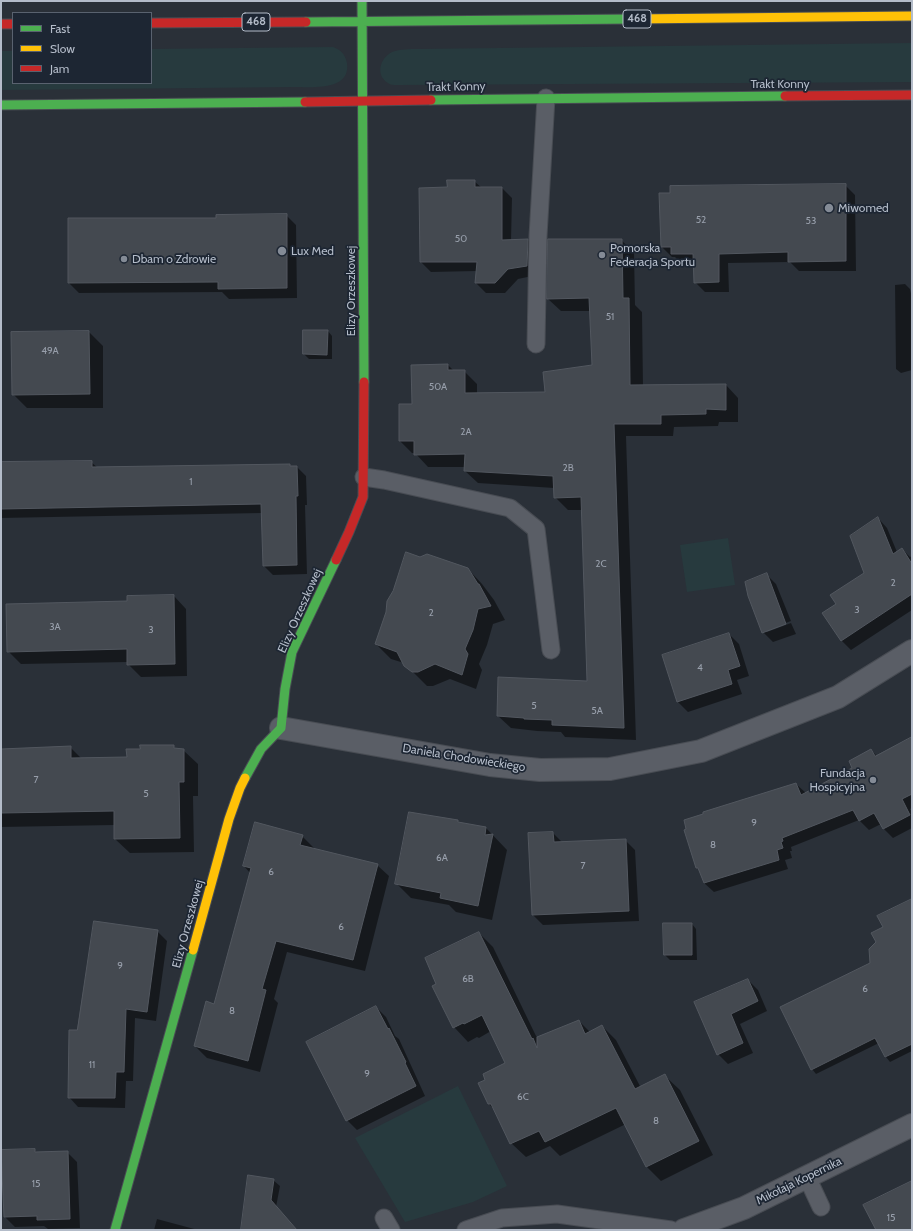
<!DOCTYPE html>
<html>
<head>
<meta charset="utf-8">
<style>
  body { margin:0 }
  #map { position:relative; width:913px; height:1231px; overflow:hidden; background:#2a3038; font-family:Cabin,sans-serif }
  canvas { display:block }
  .frame { position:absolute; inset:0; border:2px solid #b4bcc9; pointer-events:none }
  .legend { position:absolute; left:12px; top:12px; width:140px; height:72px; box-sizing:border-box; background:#1d2633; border:1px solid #59626f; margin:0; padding:5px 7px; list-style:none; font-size:12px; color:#b4bcc9 }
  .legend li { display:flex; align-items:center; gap:8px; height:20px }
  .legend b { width:20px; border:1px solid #59626f }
</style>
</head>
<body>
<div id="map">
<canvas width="913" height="1231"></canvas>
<div class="frame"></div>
<ul class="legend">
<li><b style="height:5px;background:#4caf50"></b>Fast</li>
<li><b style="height:5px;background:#ffc107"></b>Slow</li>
<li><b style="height:5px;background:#c62828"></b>Jam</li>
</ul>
</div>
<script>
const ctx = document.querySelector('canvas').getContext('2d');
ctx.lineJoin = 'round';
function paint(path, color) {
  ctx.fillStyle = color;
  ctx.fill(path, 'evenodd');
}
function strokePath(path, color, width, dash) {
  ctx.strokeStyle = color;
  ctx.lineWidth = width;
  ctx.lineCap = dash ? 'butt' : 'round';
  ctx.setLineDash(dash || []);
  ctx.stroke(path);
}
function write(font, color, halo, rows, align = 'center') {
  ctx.font = font + ' Cabin,sans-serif';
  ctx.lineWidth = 3.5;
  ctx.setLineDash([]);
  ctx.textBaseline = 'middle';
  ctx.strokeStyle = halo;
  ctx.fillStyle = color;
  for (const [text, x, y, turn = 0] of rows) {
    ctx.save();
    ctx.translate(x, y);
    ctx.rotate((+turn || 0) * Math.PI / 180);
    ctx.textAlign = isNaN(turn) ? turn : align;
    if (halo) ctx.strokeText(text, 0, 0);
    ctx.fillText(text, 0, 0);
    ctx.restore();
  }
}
const green = new Path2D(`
  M912 43V82L397 85C394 85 390 85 388 83 375 75 380 58 392 52 400 49 410 49 418 49Z
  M333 47C341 50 345 54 347 63 351 91 312 87 294 87L1 90V51H13V83H151V49Z
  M728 538 735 585 687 592 680 545Z
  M458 1086 507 1186 473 1202 405 1222 355 1138Z`);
const shadow = new Path2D(`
  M474 181 482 188H502L512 198 511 241 528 240 537 250V275L518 279 505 293H486L476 283 477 271 431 272 421 262 448 188Z
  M845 185 855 195 856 271H799L790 262 728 263 729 292H705L695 282 694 264H682L675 257H672L662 247 671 194Z
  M286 215 296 225 297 298 229 299 222 292 79 293 69 283 217 219Z
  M621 240 634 252 635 305 642 312 643 386 726 385 738 398V422H719L718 426 674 427 673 436H626L636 740 565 737 561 732 537 731 511 728 498 716 588 682 583 510H568L555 497 554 488 478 483 465 471V467H428L415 453H412L400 441 413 405 448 365 454 371H464L477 384V394L546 393 593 366 591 311H561L548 299Z
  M905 284 910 289 912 298V370L901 373 896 369 895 285Z
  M328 331 332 336V359H309L304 354Z
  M89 332 103 346V408H27L13 394Z
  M91 462 98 468 289 465 292 467H297L306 476 307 505H305L307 574 273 575 264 566 262 513 1 518V463Z
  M878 518 887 528 897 552 902 549 910 557 912 556V610L851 650 841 640 838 604 865 573Z
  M468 569 482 584 494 600 505 620 493 624 487 645 479 664 482 670 476 689 450 679 433 686H427L404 663 391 659 376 644Z
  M766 574 776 584 791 621 767 630V632L791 623 796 634 773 642 763 632Z
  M174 596 186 609 187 676 141 677 128 664V662L21 664 8 651 128 602Z
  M729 634 739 644 749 676 737 680 742 694 688 712 678 702 663 656Z
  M173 746 177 750H183L198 764V796H193L194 852 130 853 115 839V825L1 827V750L70 747 82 759 128 758Z
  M871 750 877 756 912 779V808L910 809 912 812V828L893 838 884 829 881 824 869 830 859 820 791 847 792 851H790L792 858 785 860 788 869 714 892 704 883 701 871 697 868 796 784 806 793 854 768Z
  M458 821 460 823 486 828 507 850 492 920 456 912 449 905 411 898 396 883Z
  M553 833 563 843 625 840 635 850 639 921 543 925 533 915Z
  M302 836 314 848V849L377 865 389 876 365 971 287 952 274 999 278 1003 260 1072 207 1058 195 1046 215 1005 250 873 244 866Z
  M912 900V1051L890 1062 886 1057 879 1043 816 1074 812 1069 871 963 877 942 885 928Z
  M664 924H692L696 929 697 960H670L665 955Z
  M157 931 167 941 156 1021 135 1018 133 1081H126L125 1108 78 1107 69 1097 78 1031Z
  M479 933 493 947 537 1038 579 1021 590 1032 602 1026 616 1040 641 1088 665 1076 680 1090 713 1155 661 1181 647 1167 626 1124 560 1156 550 1146 526 1157 511 1143 494 1109 489 1104 486 1080 507 1064 491 1031 479 1038 477 1037 468 1042 454 1027 437 984Z
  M748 980 758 990 767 1011 740 1024 753 1053 728 1064 718 1054 696 1003Z
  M376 1007 386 1017 395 1036 399 1039 425 1096 357 1130 347 1120 307 1042Z
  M34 1150 38 1153 67 1152 77 1162 80 1228 48 1229 44 1226 15 1227 5 1217Z
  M273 1180 280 1186 276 1207 297 1230H242Z
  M157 1219 198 1230H154Z`);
const building = new Path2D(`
  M447 180H475V187H502V240L528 239 527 266 508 269 495 283H475L477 262H420L419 188 447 187Z
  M846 184V261L788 262V252L719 254V282L694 283 693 254H671V247H661L659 193H670V186Z
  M287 214V288L218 289V282L68 283V218H216V215Z
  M548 239H622L623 298H629L630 385 726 384V410L706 409V414L661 415V424H614L624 728 552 725V720L524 719V718L497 716 498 677 587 681 581 497 554 498 553 476 464 471 465 454 414 455V441H399V404H412L411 365 448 364V370H465V393L545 392 543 372 592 365 589 298 547 299Z
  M303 330H328L327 355 303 354Z
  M89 331 90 394 12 395 11 332Z
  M92 461V467L290 464V466H297L298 496H296L297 565 263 566 261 504 1 509V462Z
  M878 517 893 554 902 548 912 564V594L841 641 822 613 836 604 830 595 864 573 850 536Z
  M406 552 420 557 427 554 468 568 478 584H479L491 606 478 609 473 630 465 649 468 654 462 675 435 664 418 672H412L404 666 397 652 375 644 386 612 387 601 393 591Z
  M767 573 786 624 762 633 748 596 745 582Z
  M174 595 175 664 127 665V649L7 652 6 604 127 601V596Z
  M729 633 740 666 728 670 732 684 677 702 662 655Z
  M912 737V794L902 799 910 815 883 829 874 813 859 821 853 810 782 838 783 841 781 842 783 848 777 850 779 860 704 883 698 868H696L684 830 686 829 684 820 703 814V812L796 783 801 795 852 768 849 761 871 749 875 756Z
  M140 745H174V748L184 749V782H179L180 838 114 839V811L1 813V749L71 746V758L127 757 126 749H140Z
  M409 812 458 820V822L486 827 485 835 493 834 478 906 440 898 441 893 395 884Z
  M255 822 303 835 300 845 378 864 353 960 276 941 262 989 266 990 248 1061 194 1046 206 1001 214 1004 251 868 243 866Z
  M553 832 554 842 626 839 629 911 532 915 528 833Z
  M912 899V1044L885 1057 875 1038 811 1070 780 1007 870 963 869 949 876 942 871 933 883 927 877 916Z
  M94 921 158 930 147 1012 126 1009 124 1072H116L115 1098H68L69 1030H77Z
  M663 923H692V955H664Z
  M479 932 532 1039 533 1038 537 1048V1037L579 1020 585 1034 602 1025 635 1089 665 1074 699 1141 646 1167 616 1108 545 1142 539 1131 510 1144 491 1104H488L478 1083 485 1080 483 1074 505 1063 482 1015 464 1024 463 1023 453 1028 432 986 436 984 425 958Z
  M748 979 758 1001 731 1014 743 1043 717 1055 694 1002Z
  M376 1006 388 1029 389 1028 406 1062 405 1063 416 1086 346 1121 306 1042Z
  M35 1149V1152L68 1151 70 1219 37 1220V1216L4 1217 1 1150Z
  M248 1175 274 1179 271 1200 297 1230H241Z
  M912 1181V1230H876L863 1205Z`);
const lane = new Path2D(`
  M536 344 538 236 546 98
  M364 477 384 480 510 508 536 529 551 650
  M807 1177 821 1207
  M384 1218 391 1230
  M466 1230 502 1218 557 1214 671 1230`);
const street = new Path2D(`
  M281 728 490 765 540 770 610 769 701 751 838 697 912 651
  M684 1230 744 1208 912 1125`);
const fast = new Path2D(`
  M362 1 364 382
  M306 22 633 19
  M431 100 785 96
  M1 105 305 102
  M245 778 261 749 281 728 285 689 292 652 336 560
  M115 1230 193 950`);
const slow = new Path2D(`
  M633 19 912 16
  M193 950 229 819 240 788 245 778`);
const jam = new Path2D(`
  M151 23 306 22
  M1 24H13
  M785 96 912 95
  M305 102 431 100
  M336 560 349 532 363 497 364 382`);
const markers = [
  [829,208,5,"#848b96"],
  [282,251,5,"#848b96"],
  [602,255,4,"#848b96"],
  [124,259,4,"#848b96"],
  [873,780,4,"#848b96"]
];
const numberNames = [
  ["52",701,220],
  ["53",811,221],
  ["50",461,239],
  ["51",610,317],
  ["49A",50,351],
  ["50A",438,387],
  ["2A",466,432],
  ["2B",568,468],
  ["1",191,482],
  ["2C",601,564],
  ["2",893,583],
  ["3",857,610],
  ["2",431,613],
  ["3A",55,627],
  ["3",151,630],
  ["4",700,668],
  ["5",534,706],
  ["5A",597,711],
  ["7",36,780],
  ["5",146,794],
  ["9",754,823],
  ["8",713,845],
  ["6A",442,858],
  ["7",583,866],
  ["6",271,872],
  ["6",341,927],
  ["9",120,966],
  ["6B",468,979],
  ["6",865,989],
  ["8",232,1011],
  ["11",92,1065],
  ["9",367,1074],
  ["6C",523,1097],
  ["8",656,1121],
  ["15",36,1184],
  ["15",891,1218]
];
const shields = [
  [637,19,28],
  [256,22,28]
];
const shieldNames = [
  ["468",637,19],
  ["468",256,22]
];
const streetNames = [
  ["Trakt Konny",780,84],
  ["Trakt Konny",456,87,-1],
  ["Elizy Orzeszkowej",351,291,-90],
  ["Elizy Orzeszkowej",300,611,-66],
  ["Daniela Chodowieckiego",464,758,9],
  ["Elizy Orzeszkowej",188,924,-75],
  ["Mikołaja Kopernika",799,1181,-26]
];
const poiNames = [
  ["Miwomed",838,208],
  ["Pomorska",610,248],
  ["Federacja Sportu",610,262],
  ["Lux Med",291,251],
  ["Dbam o Zdrowie",132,259],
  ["Fundacja",865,773,"right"],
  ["Hospicyjna",865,787,"right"]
];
paint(green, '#273a3e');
paint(shadow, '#0007');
paint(building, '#444950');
strokePath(building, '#52575f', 1);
strokePath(lane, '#484c53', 19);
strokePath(street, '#484c53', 24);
strokePath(fast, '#484c53', 11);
strokePath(slow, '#484c53', 11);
strokePath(jam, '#484c53', 11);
strokePath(lane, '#5a5e66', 17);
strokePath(street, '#5a5e66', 22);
strokePath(fast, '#4caf50', 9);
strokePath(slow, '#ffc107', 9);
strokePath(jam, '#c62828', 9);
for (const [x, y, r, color] of markers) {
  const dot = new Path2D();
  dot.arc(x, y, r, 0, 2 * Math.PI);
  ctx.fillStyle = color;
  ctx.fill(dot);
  strokePath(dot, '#1d2633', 1.5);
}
write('10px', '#989fab', null, numberNames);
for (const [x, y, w] of shields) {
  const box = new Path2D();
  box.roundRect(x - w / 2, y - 9, w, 18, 3);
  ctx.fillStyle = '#1d2633';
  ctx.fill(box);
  strokePath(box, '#b4bcc9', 1);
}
write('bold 11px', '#b4bcc9', null, shieldNames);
write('12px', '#b4bcc9', '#1d2633', streetNames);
write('12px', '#b4bcc9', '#1d2633', poiNames, 'left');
</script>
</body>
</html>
